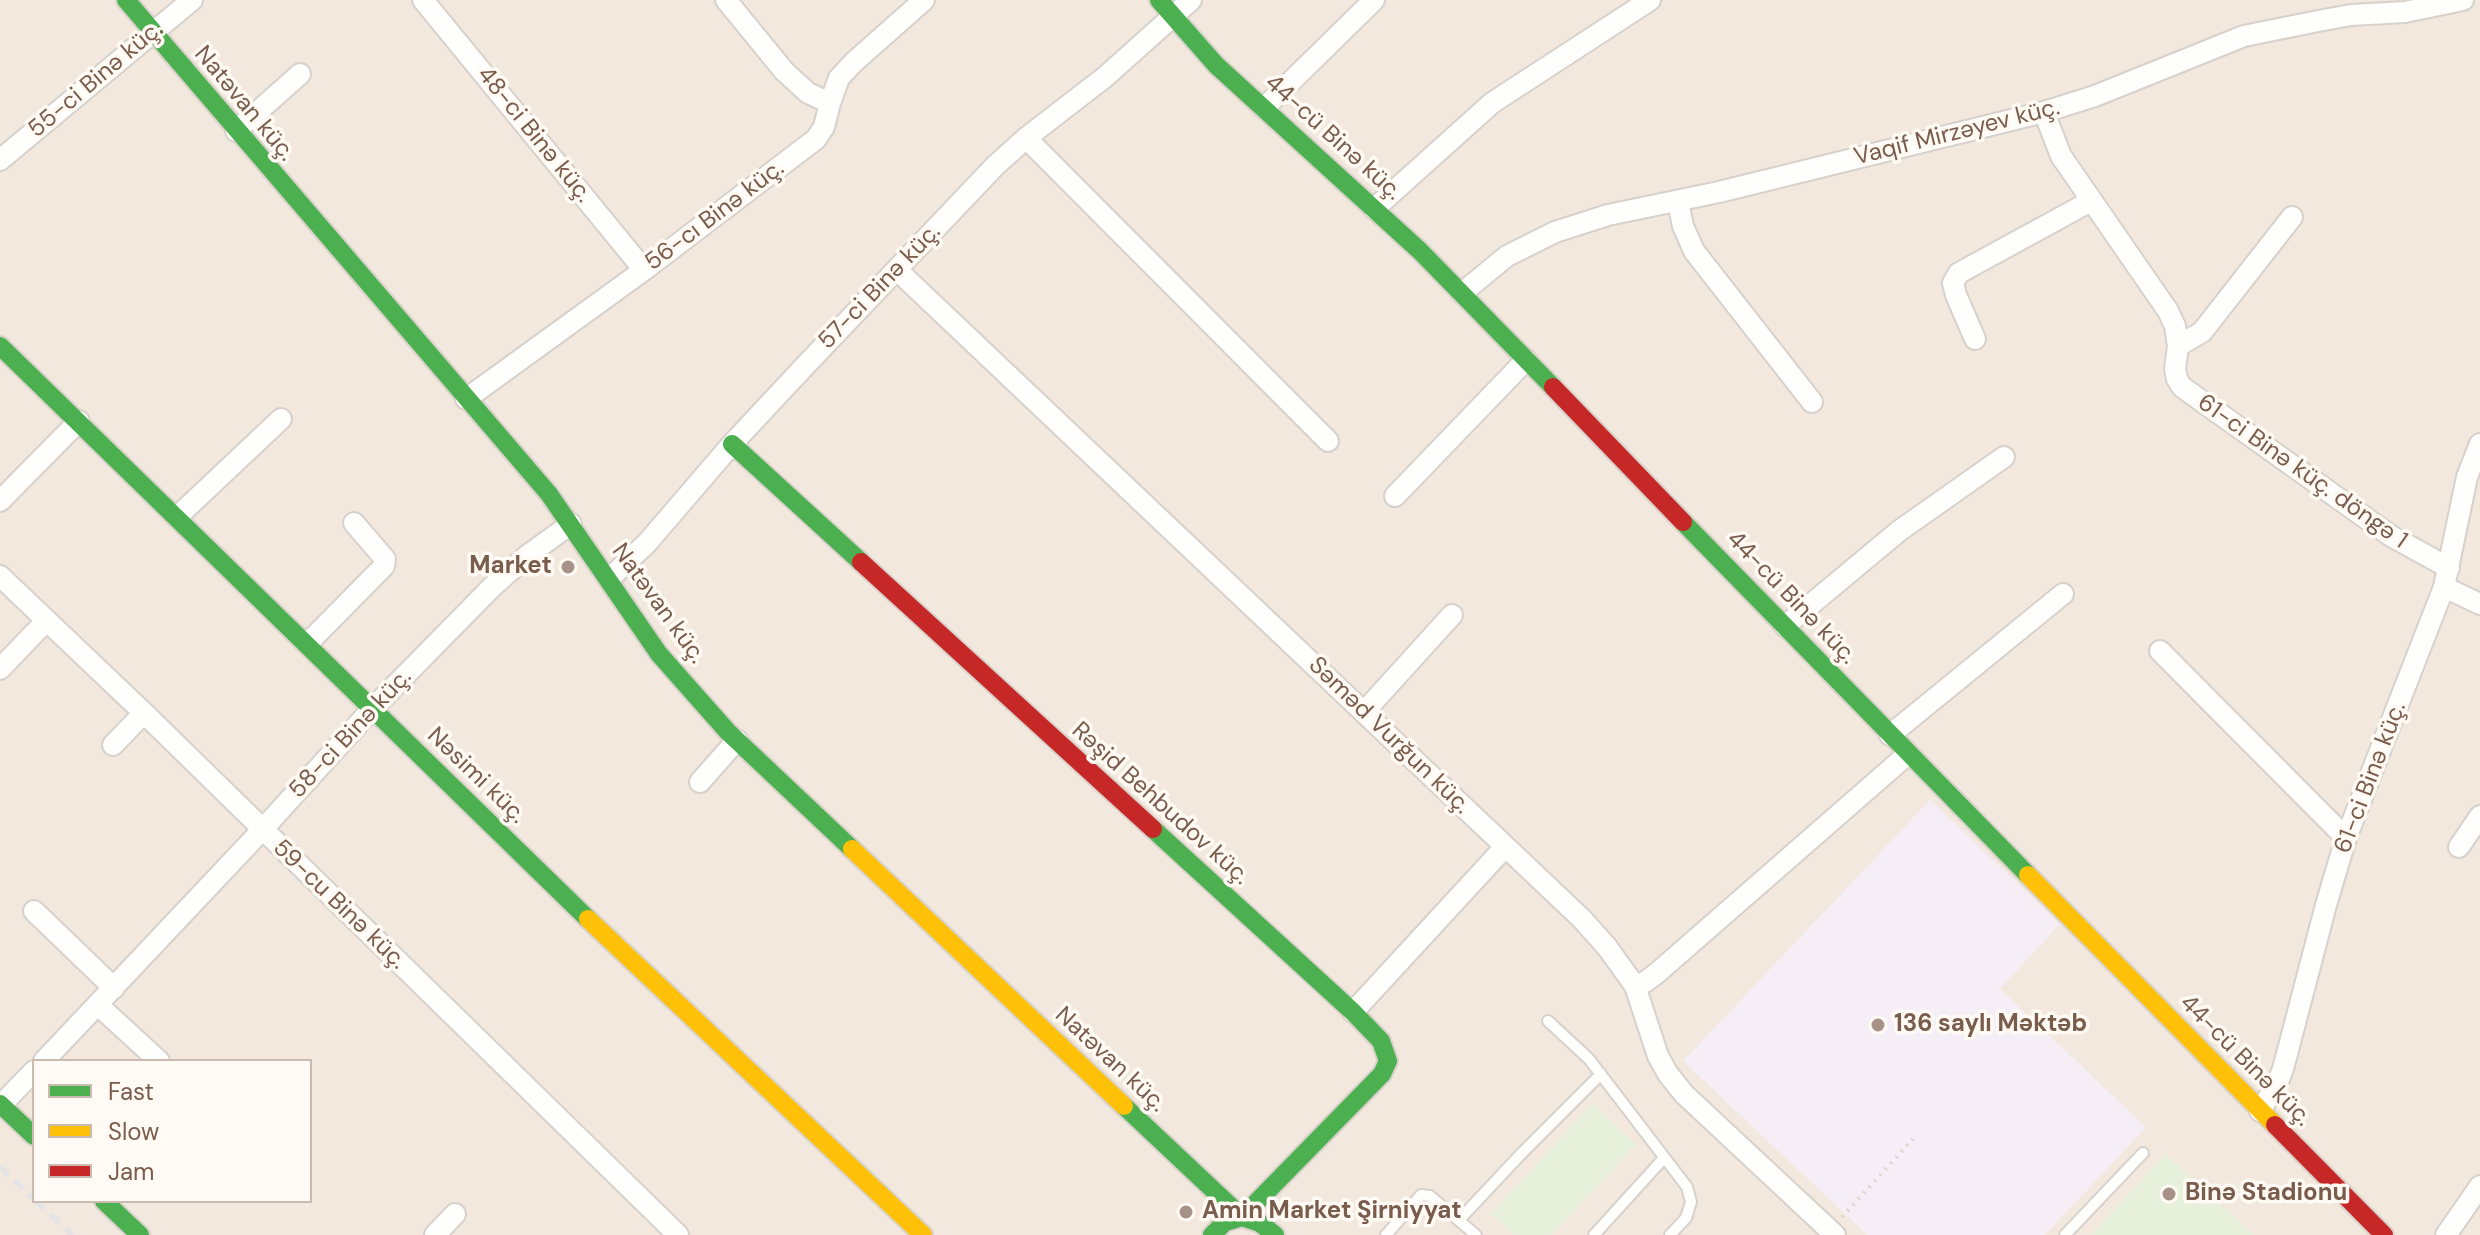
<!DOCTYPE html>
<html>
<head>
<meta charset="utf-8">
<style>
  body { margin:0 }
  #map { position:relative; width:2480px; height:1235px; overflow:hidden; background:#f9f5f0; font-family:"DM Sans",sans-serif }
  canvas { display:block }
  .legend { position:absolute; left:32px; top:1059px; width:280px; height:144px; box-sizing:border-box; background:#fffaf3; border:2px solid #cabbb1; margin:0; padding:10px 14px; list-style:none; font-size:24px; color:#7a5c4d }
  .legend li { display:flex; align-items:center; gap:16px; height:40px }
  .legend b { width:40px; border:2px solid #cabbb1 }
</style>
</head>
<body>
<div id="map">
<canvas width="2480" height="1235"></canvas>
<ul class="legend">
<li><b style="height:10px;background:#4caf50"></b>Fast</li>
<li><b style="height:10px;background:#ffc107"></b>Slow</li>
<li><b style="height:10px;background:#c62828"></b>Jam</li>
</ul>
</div>
<script>
const g = document.querySelector('canvas').getContext('2d');
g.lineJoin = 'round';
function paint(path, color) { g.fillStyle = color; g.fill(path, 'evenodd'); }
const toPath = rows => new Path2D(rows.map(r => 'M' + r).join(''));
function stroke(path, color, width, dash) { g.strokeStyle = color; g.lineWidth = width; g.lineCap = dash ? 'butt' : 'round'; g.setLineDash(dash || []); g.stroke(path); }
function write(font, color, halo, rows, align = 'center') {
  g.font = font + ' "DM Sans",sans-serif'; g.lineWidth = 7; g.setLineDash([]); g.textBaseline = 'middle'; g.strokeStyle = halo; g.fillStyle = color; for (const [text, x, y, turn = 0] of rows) {
    g.save(); g.translate(x, y); g.rotate((+turn || 0) * Math.PI / 180); g.textAlign = isNaN(turn) ? turn : align; if (halo) g.strokeText(text, 0, 0); g.fillText(text, 0, 0); g.restore();
  }
}
const residential = toPath([
  [0,0,2480,0,2480,1235,0,1235],
  [34,1061,310,1061,310,1201,34,1201]
]);
const education = toPath([
  [1930,800,2060,924,2000,989,2146,1127,2045,1235,1867,1235,1683,1061]
]);
const green = toPath([
  [1592,1104,1636,1144,1552,1235,1513,1235,1491,1214],
  [2165,1154,2254,1235,2091,1235]
]);
const path = toPath([
  [1842,1217,1913,1139]
]);
const lane = toPath([
  [1548,1021,1589,1059,1687,1187,1691,1202,1686,1218,1670,1235],
  [1459,1220,1521,1154,1601,1074],
  [1386,1235,1421,1195,1430,1196,1476,1235],
  [1594,1235,1664,1158],
  [2065,1235,2143,1153]
]);
const street = toPath([
  [423,0,644,270],
  [726,0,784,71,808,93,830,103],
  [1264,108,1374,0],
  [2044,112,2061,156,2168,311,2175,326,2178,346,2175,369,2177,379,2182,387,2391,536,2449,568],
  [236,131,300,74],
  [1026,138,1328,441],
  [0,160,192,0],
  [1678,202,1683,226,1694,251,1812,402],
  [1374,209,1492,103,1650,0],
  [897,270,1582,919,1607,947,1635,986,1658,1056,1668,1074,1684,1094,1835,1235],
  [1462,293,1507,256,1555,232,1608,215,1719,192,2044,112,2095,96,2244,36,2318,21,2351,15,2405,12,2463,0],
  [1975,339,1956,295,1953,283,1959,273,2091,201],
  [2178,346,2202,332,2292,217],
  [466,399,644,270,816,139,824,127,830,103,839,78,854,62,924,0],
  [1395,496,1526,360],
  [0,501,79,421],
  [177,517,281,419],
  [0,576,144,713,678,1235],
  [609,579,647,543,732,444,803,368,995,166,1026,138,1105,77,1191,0],
  [2444,587,2480,604],
  [1785,626,1899,531,2004,457],
  [308,643,384,566,385,559,354,523],
  [2160,651,2346,838],
  [0,669,46,621],
  [1364,712,1452,615],
  [1890,735,2063,594],
  [113,745,144,713],
  [700,782,737,740],
  [2459,847,2480,816],
  [34,911,114,988],
  [1635,986,1645,982,1657,973,1908,754],
  [98,1005,159,1061],
  [1353,1012,1505,847],
  [44,1061,262,830,373,708,492,587,528,555,571,524],
  [1,1105,34,1071],
  [2260,1111,2277,1084,2283,1069,2326,905,2346,838,2444,587,2467,477,2480,444],
  [435,1235,455,1214],
  [2446,1235,2480,1186]
]);
const fast = toPath([
  [126,0,549,494,659,654,728,732,852,849],
  [1159,0,1216,65,1420,251,1553,387],
  [0,346,588,919],
  [732,444,861,562],
  [1683,522,2028,875],
  [0,1104,34,1136],
  [1124,1106,1242,1217,1382,1074,1388,1061,1381,1041,1353,1012,1153,829],
  [104,1201,140,1235],
  [1212,1235,1225,1222,1242,1217,1260,1223,1275,1235]
]);
const slow = toPath([
  [852,849,1124,1106],
  [2028,875,2275,1125],
  [588,919,923,1235]
]);
const jam = toPath([
  [1553,387,1683,522],
  [861,562,1153,829],
  [2275,1125,2384,1235]
]);
const rail = toPath([
  [0,1167,34,1199],
  [36,1201,72,1235]
]);
const markers = [
  [568,567,8,"#a69286"],
  [1878,1025,8,"#a69286"],
  [2169,1194,8,"#a69286"],
  [1186,1212,8,"#a69286"]
];
const streetNames = [
  ["55-ci Binə küç.",96,80,-40],
  ["Natəvan küç.",244,104,50],
  ["Vaqif Mirzəyev küç.",1957,133,-14],
  ["48-ci Binə küç.",534,135,51],
  ["44-cü Binə küç.",1333,138,42],
  ["56-cı Binə küç.",715,216,-37],
  ["57-ci Binə küç.",880,287,-46],
  ["61-ci Binə küç. döngə 1",2302,472,35],
  ["44-cü Binə küç.",1791,598,46],
  ["Natəvan küç.",658,604,54],
  ["58-ci Binə küç.",351,734,-47],
  ["Səməd Vurğun küç.",1389,736,44],
  ["Nəsimi küç.",476,776,44],
  ["61-ci Binə küç.",2371,778,-69],
  ["Rəşid Behbudov küç.",1160,804,42],
  ["59-cu Binə küç.",339,905,44],
  ["Natəvan küç.",1110,1060,43],
  ["44-cü Binə küç.",2245,1061,45]
];
const poiNames = [
  ["Market",552,567,"right"],
  ["136 saylı Məktəb",1894,1025],
  ["Binə Stadionu",2185,1194],
  ["Amin Market Şirniyyat",1202,1212]
];
paint(residential, '#f2e8de');
paint(education, '#f6eef6');
paint(green, '#e7f0db');
stroke(lane, '#d7d1cb', 14);
stroke(street, '#d7d1cb', 24);
stroke(fast, '#d9d2cb', 22);
stroke(slow, '#d9d2cb', 22);
stroke(jam, '#d9d2cb', 22);
stroke(path, '#dcd5d0', 4, [2, 6]);
stroke(lane, '#fefefd', 10);
stroke(street, '#fefefd', 20);
stroke(fast, '#4caf50', 18);
stroke(slow, '#ffc107', 18);
stroke(jam, '#c62828', 18);
stroke(rail, '#e6e3e7', 6, [12, 8]);
for (const [x, y, r, color] of markers) { const dot = new Path2D(); dot.arc(x, y, r, 0, 2 * Math.PI); g.fillStyle = color; g.fill(dot); stroke(dot, '#fffaf3', 3); }
write('24px', '#7a5c4d', '#fffaf3', streetNames);
write('bold 24px', '#7a5c4d', '#fffaf3', poiNames, 'left');
</script>
</body>
</html>
